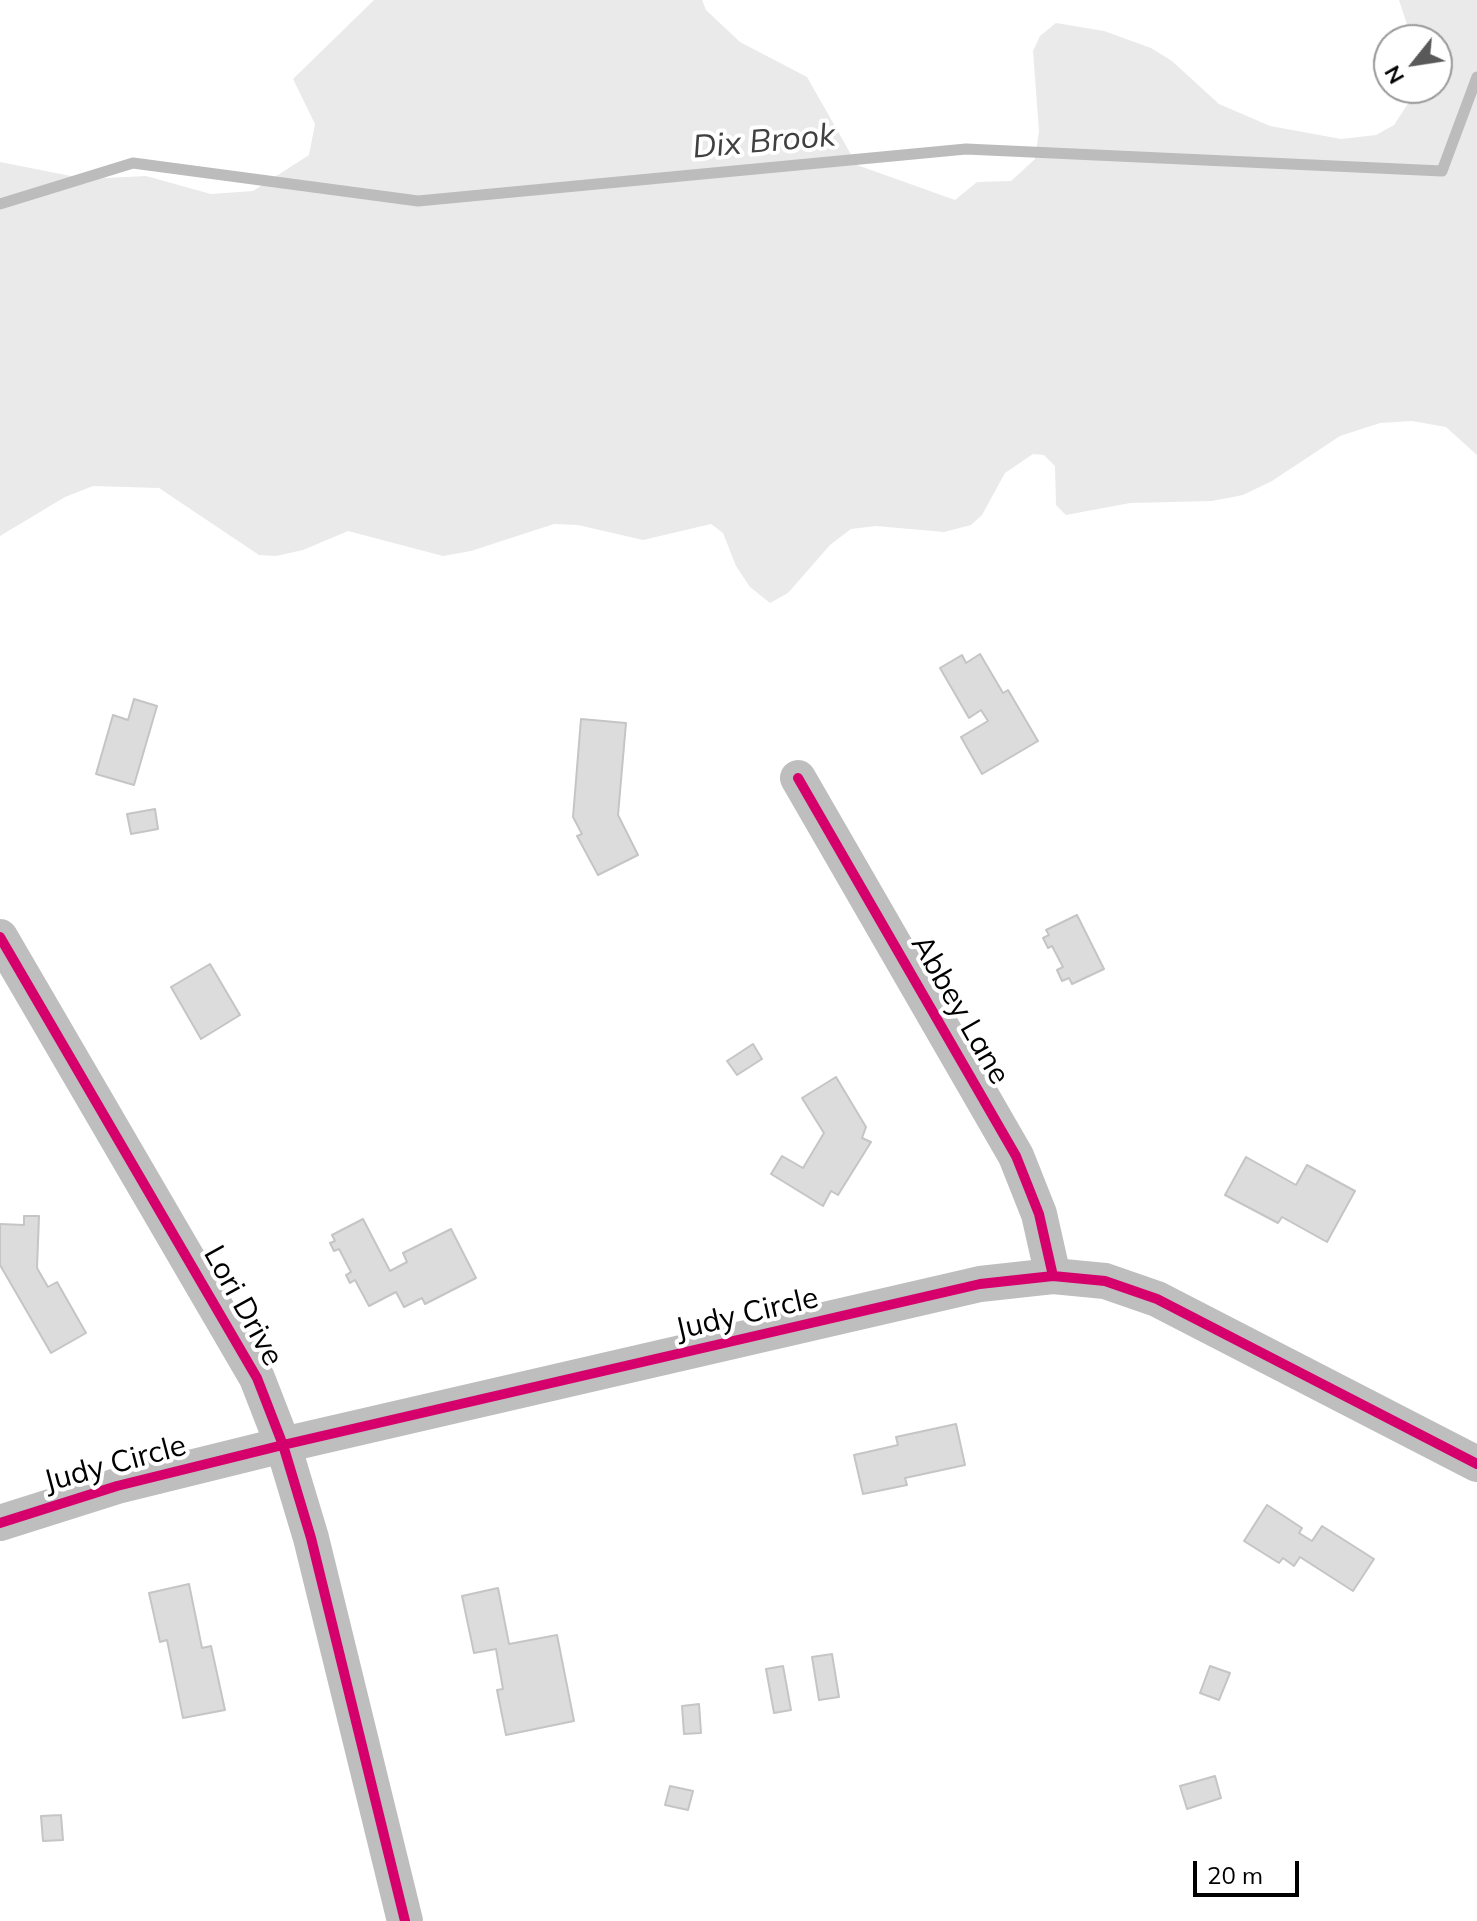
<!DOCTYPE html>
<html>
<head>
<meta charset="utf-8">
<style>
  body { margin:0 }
  #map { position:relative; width:1477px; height:1921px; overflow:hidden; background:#fff; font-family:Mulish,sans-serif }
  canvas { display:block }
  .north { position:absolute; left:1373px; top:24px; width:80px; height:80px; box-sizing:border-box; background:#fff; border:2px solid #999; border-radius:50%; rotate:240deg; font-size:22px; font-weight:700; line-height:32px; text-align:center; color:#000 }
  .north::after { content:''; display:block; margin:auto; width:28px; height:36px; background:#595959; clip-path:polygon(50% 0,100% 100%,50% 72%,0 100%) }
  .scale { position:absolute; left:1193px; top:1861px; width:106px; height:36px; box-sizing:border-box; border:4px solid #000; border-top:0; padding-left:10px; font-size:24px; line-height:28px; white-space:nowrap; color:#000; -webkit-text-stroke:6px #fff; paint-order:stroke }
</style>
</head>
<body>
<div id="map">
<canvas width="1477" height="1921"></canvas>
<div class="north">N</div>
<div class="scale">20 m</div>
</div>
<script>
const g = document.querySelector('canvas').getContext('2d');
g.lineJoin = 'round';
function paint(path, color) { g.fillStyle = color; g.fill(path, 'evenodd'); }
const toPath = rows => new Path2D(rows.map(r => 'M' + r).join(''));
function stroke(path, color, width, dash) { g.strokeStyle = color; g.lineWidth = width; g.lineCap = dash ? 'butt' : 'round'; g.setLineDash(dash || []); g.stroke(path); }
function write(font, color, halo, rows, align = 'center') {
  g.font = font + ' Mulish,sans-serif'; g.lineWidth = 8; g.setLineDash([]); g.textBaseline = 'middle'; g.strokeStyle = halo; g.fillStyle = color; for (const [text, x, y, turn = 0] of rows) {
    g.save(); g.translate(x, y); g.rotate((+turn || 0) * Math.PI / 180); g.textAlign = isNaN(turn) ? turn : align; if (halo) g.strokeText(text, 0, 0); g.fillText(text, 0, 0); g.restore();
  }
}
const green = toPath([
  [374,0,702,0,706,10,740,42,807,77,857,165,955,200,977,182,1011,181,1035,159,1039,131,1033,51,1040,36,1056,23,1104,31,1151,48,1172,61,1219,104,1270,126,1341,139,1376,135,1394,125,1411,99,1414,88,1437,88,1437,40,1412,40,1399,0,1477,0,1477,455,1446,427,1412,421,1380,423,1340,436,1272,481,1243,495,1212,501,1130,503,1066,515,1056,505,1055,466,1044,455,1033,454,1005,473,982,515,971,525,944,532,876,526,851,529,830,545,788,593,770,603,750,587,736,566,723,533,711,524,643,540,578,525,554,524,471,551,443,556,348,531,303,550,276,556,259,555,159,488,93,486,65,497,0,536,0,162,86,179,146,176,211,194,253,191,309,155,315,124,293,79]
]);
const stream = toPath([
  [0,204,133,163,418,201,966,149,1442,171,1477,77]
]);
const building = toPath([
  [980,654,1003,693,1008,690,1038,741,982,774,961,737,988,721,981,710,969,718,940,668,962,655,966,663,980,654],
  [134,699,157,706,134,785,96,774,113,715,128,720,134,699],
  [581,719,626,723,618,815,638,855,598,875,577,836,582,834,573,817,581,719],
  [155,809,158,829,131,834,127,814,155,809],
  [1077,915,1104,969,1072,984,1069,978,1062,981,1057,970,1063,967,1052,946,1048,948,1043,938,1049,935,1046,930,1077,915],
  [210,964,240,1015,201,1039,171,987,210,964],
  [753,1044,762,1059,737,1075,727,1061,753,1044],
  [836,1077,866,1127,862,1138,871,1142,838,1195,831,1191,823,1206,771,1174,782,1156,803,1168,824,1133,802,1098,836,1077],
  [1246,1157,1296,1185,1307,1165,1355,1191,1327,1242,1282,1217,1278,1223,1225,1195,1246,1157],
  [24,1216,39,1216,37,1268,48,1287,57,1282,86,1333,51,1353,0,1265,0,1224,24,1225,24,1216],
  [363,1219,390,1271,407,1262,403,1253,451,1229,476,1278,425,1304,422,1298,404,1307,396,1292,369,1306,355,1280,350,1283,346,1275,351,1272,339,1249,334,1251,330,1243,335,1241,332,1235,363,1219],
  [956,1424,965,1465,905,1478,907,1485,863,1494,854,1455,898,1445,896,1437,956,1424],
  [1267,1505,1302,1528,1299,1533,1312,1541,1322,1526,1374,1559,1353,1591,1300,1557,1294,1566,1283,1558,1279,1563,1244,1541,1267,1505],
  [189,1584,202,1648,211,1646,225,1710,183,1718,167,1640,160,1642,149,1593,189,1584],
  [498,1588,509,1644,557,1635,574,1721,506,1735,497,1690,503,1689,496,1649,474,1653,462,1596,498,1588],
  [832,1654,839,1697,819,1700,812,1657,832,1654],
  [783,1666,791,1710,774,1713,766,1669,783,1666],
  [1210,1666,1230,1673,1219,1700,1200,1693,1210,1666],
  [699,1704,701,1733,684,1734,682,1706,699,1704],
  [1215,1776,1221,1798,1187,1809,1180,1786,1215,1776],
  [670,1786,693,1791,688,1810,665,1805,670,1786],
  [61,1815,63,1840,43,1841,41,1816,61,1815]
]);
const minor = toPath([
  [798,778,1016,1156,1039,1214,1053,1276],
  [0,937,257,1378,283,1445,311,1538,405,1921],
  [0,1523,117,1486,283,1445,980,1284,1053,1276,1105,1281,1157,1299,1477,1464]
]);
const cycleway = toPath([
  [798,778,1016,1156,1039,1214,1053,1276],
  [0,937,257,1378,283,1445,311,1538,405,1921],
  [0,1523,117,1486,283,1445,980,1284,1053,1276,1105,1281,1157,1299,1477,1464]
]);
const streetNames = [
  ["Abbey Lane",960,1010,60],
  ["Lori Drive",243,1306,61],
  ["Judy Circle",747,1314,-13],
  ["Judy Circle",115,1464,-15]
];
const waterNames = [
  ["Dix Brook",764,142,-5]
];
paint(green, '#eaeaea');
stroke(stream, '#bcbcbc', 11);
paint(building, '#dcdcdc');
stroke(building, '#c5c5c5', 2);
stroke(minor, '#bebebe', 36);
stroke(cycleway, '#d6006c', 10);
write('30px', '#000', '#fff', streetNames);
write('italic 32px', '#404040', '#fff', waterNames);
</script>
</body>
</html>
